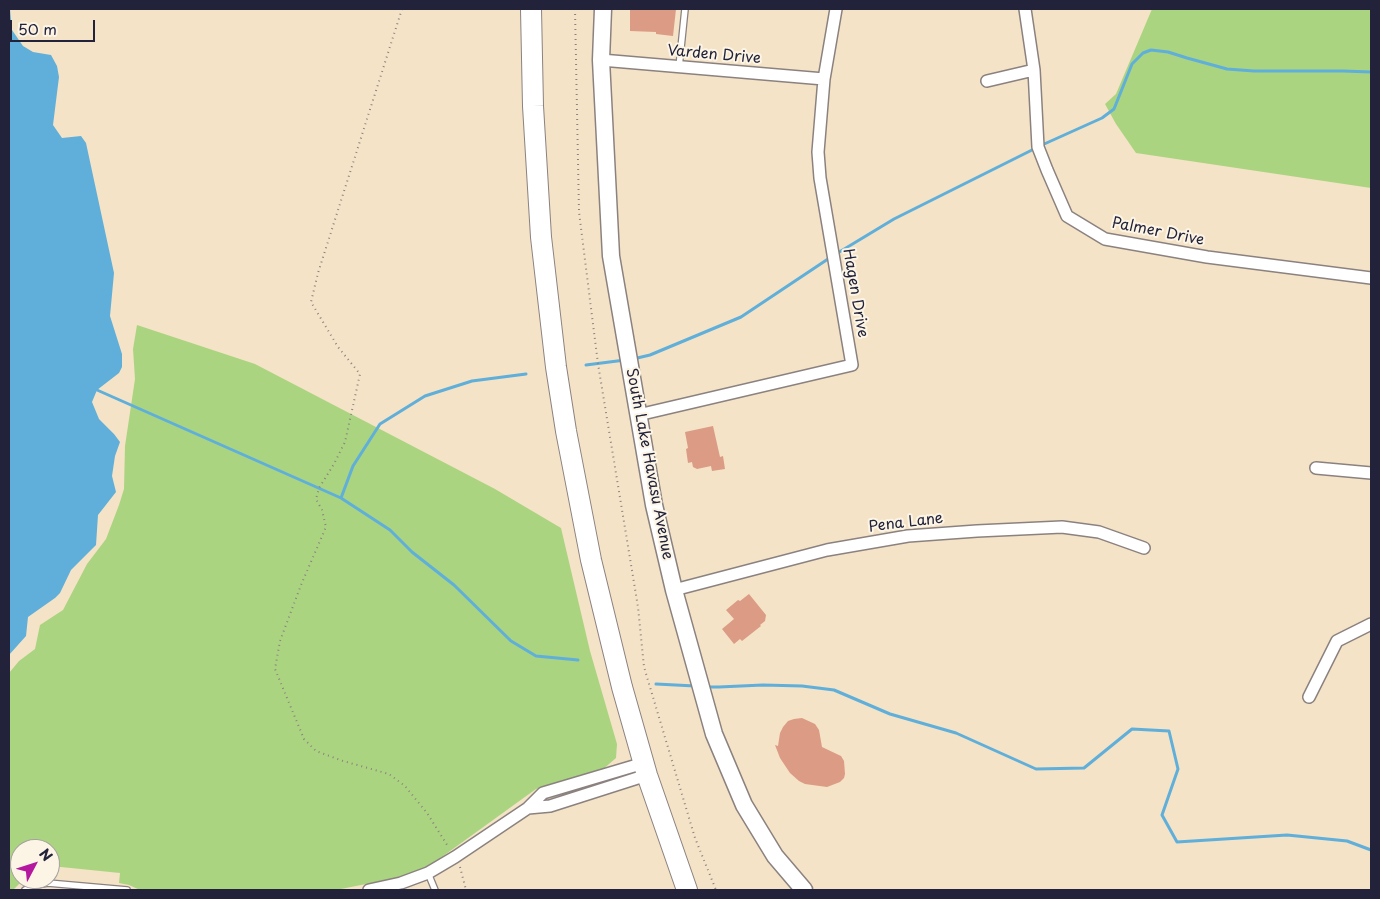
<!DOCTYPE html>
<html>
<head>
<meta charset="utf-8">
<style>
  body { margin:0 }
  #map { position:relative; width:1380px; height:899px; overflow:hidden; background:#f4e3c6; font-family:"Playpen Sans",sans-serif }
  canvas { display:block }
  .frame { position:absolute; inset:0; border:10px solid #22223b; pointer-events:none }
  .north { position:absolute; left:10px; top:839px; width:50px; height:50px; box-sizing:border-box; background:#fcf5e5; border:1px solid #a5a1a1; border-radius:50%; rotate:50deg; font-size:14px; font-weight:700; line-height:20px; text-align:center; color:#22223b }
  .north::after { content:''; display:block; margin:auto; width:18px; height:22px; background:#b5179e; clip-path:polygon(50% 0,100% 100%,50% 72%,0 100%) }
  .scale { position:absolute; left:10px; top:20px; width:85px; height:22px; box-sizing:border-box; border:2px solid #22223b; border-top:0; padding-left:6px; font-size:15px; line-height:18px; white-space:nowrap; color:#22223b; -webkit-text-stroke:4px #fcf5e5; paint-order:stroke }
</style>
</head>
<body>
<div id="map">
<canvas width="1380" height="899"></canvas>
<div class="frame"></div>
<div class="north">N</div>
<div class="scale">50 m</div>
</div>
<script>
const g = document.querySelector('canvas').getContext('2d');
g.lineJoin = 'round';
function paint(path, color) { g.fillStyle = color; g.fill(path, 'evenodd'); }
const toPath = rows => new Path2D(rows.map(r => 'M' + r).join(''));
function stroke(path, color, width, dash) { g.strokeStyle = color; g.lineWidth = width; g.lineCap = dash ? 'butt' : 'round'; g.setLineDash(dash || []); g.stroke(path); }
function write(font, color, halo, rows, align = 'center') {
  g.font = font + ' "Playpen Sans",sans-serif'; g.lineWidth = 4; g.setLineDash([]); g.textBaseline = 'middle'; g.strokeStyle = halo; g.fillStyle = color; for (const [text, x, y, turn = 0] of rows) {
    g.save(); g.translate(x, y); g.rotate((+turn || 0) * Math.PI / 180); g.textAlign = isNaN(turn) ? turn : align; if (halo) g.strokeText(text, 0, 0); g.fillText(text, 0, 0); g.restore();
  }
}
const green = toPath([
  [1152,9,1371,9,1371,188,1136,153,1116,124,1105,104,1116,94],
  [137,325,255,364,495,489,561,528,590,651,617,744,616,758,602,770,536,789,439,859,422,869,396,878,336,890,140,890,129,885,119,883,120,873,51,866,50,869,50,849,20,849,20,879,27,879,19,884,13,890,9,890,9,673,19,661,35,649,40,625,63,610,87,564,106,539,119,505,124,489,125,446,135,379,133,349]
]);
const water = toPath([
  [9,9,10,9,12,30,23,46,33,52,51,55,57,66,59,77,53,125,62,138,81,136,86,143,114,273,110,316,122,354,122,367,119,373,97,390,92,402,99,419,114,434,120,442,115,456,112,476,116,492,98,515,96,545,71,570,60,593,55,598,28,617,26,636,9,655]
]);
const stream = toPath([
  [1042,145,1102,118,1114,109,1132,64,1143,53,1151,50,1168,52,1187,58,1227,69,1254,71,1343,71,1371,72],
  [836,254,894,219,1036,148],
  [633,359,650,355,741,317,831,257],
  [586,365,625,360],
  [97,390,341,498,390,530,412,552,454,585,511,641,536,656,578,660],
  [341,498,353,466,380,424,425,396,472,381,526,374],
  [656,684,695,686],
  [706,687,719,687,763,685,802,686,834,690,890,714,956,733,1036,769,1084,768,1132,729,1169,731,1178,769,1162,815,1177,842,1287,835,1347,841,1371,850]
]);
const building = toPath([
  [630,9,676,9,673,36,656,34,656,32,630,31],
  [713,426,720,457,723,456,725,469,712,471,711,466,697,469,693,467,692,462,688,463,686,449,688,448,685,432],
  [749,594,766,615,765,621,760,625,761,626,742,641,740,639,734,644,722,629,734,619,726,610,738,600,740,601],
  [802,718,815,724,819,730,822,747,841,756,844,761,845,774,844,778,840,782,827,787,805,784,799,781,790,773,780,758,775,745,778,746,780,733,783,727,788,721,794,719]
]);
const path = toPath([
  [402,9,318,273,311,302,338,347,360,374,345,442,334,464,319,488,316,499,322,510,326,527,301,585,280,641,275,669,304,739,316,751,343,761,389,774,405,786,427,813,449,848],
  [575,9,579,212,598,364,638,607,644,667,695,838,716,890],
  [460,867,466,890]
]);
const lane = toPath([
  [679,67,685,9],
  [428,873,435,890],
  [25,890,36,885,48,883,127,890]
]);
const street = toPath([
  [1025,9,1034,70,1038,147,1047,170,1067,216,1105,239,1207,257,1371,278],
  [601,60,824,79],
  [987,81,1034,70],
  [638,415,852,365,820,178,818,152,824,79,836,9],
  [1316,468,1371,473],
  [674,590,827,550,908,536,977,531,1062,527,1099,532,1144,548],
  [1309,697,1337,641,1371,624],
  [528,808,550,806,647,775],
  [369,890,401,883,428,873,455,857,528,808,543,793,644,763]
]);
const secondary = toPath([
  [603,9,601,60,611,256,654,505,674,590,714,734,744,805,775,856,804,890]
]);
const highway = toPath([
  [531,9,533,106,541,237,556,367,566,431,591,560,622,687,647,775,687,890]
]);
const streetNames = [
  ["Varden Drive",714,55,5],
  ["Palmer Drive",1158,232,11],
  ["Hagen Drive",855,293,80],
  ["South Lake Havasu Avenue",649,464,79],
  ["Pena Lane",906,523,-7]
];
paint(green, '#abd480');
paint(water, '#5fafda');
stroke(stream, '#5fafda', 3);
paint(building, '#dc9b84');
stroke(lane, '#8b8280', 8);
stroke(street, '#8b8280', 14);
stroke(secondary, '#8b8280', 19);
stroke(highway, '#8b8280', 22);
stroke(path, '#8b8280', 2, [1, 4]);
stroke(lane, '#fff', 5.5);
stroke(street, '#fff', 11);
stroke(secondary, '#fff', 16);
stroke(highway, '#fff', 20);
write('15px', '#22223b', '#fcf5e5', streetNames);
</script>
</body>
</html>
